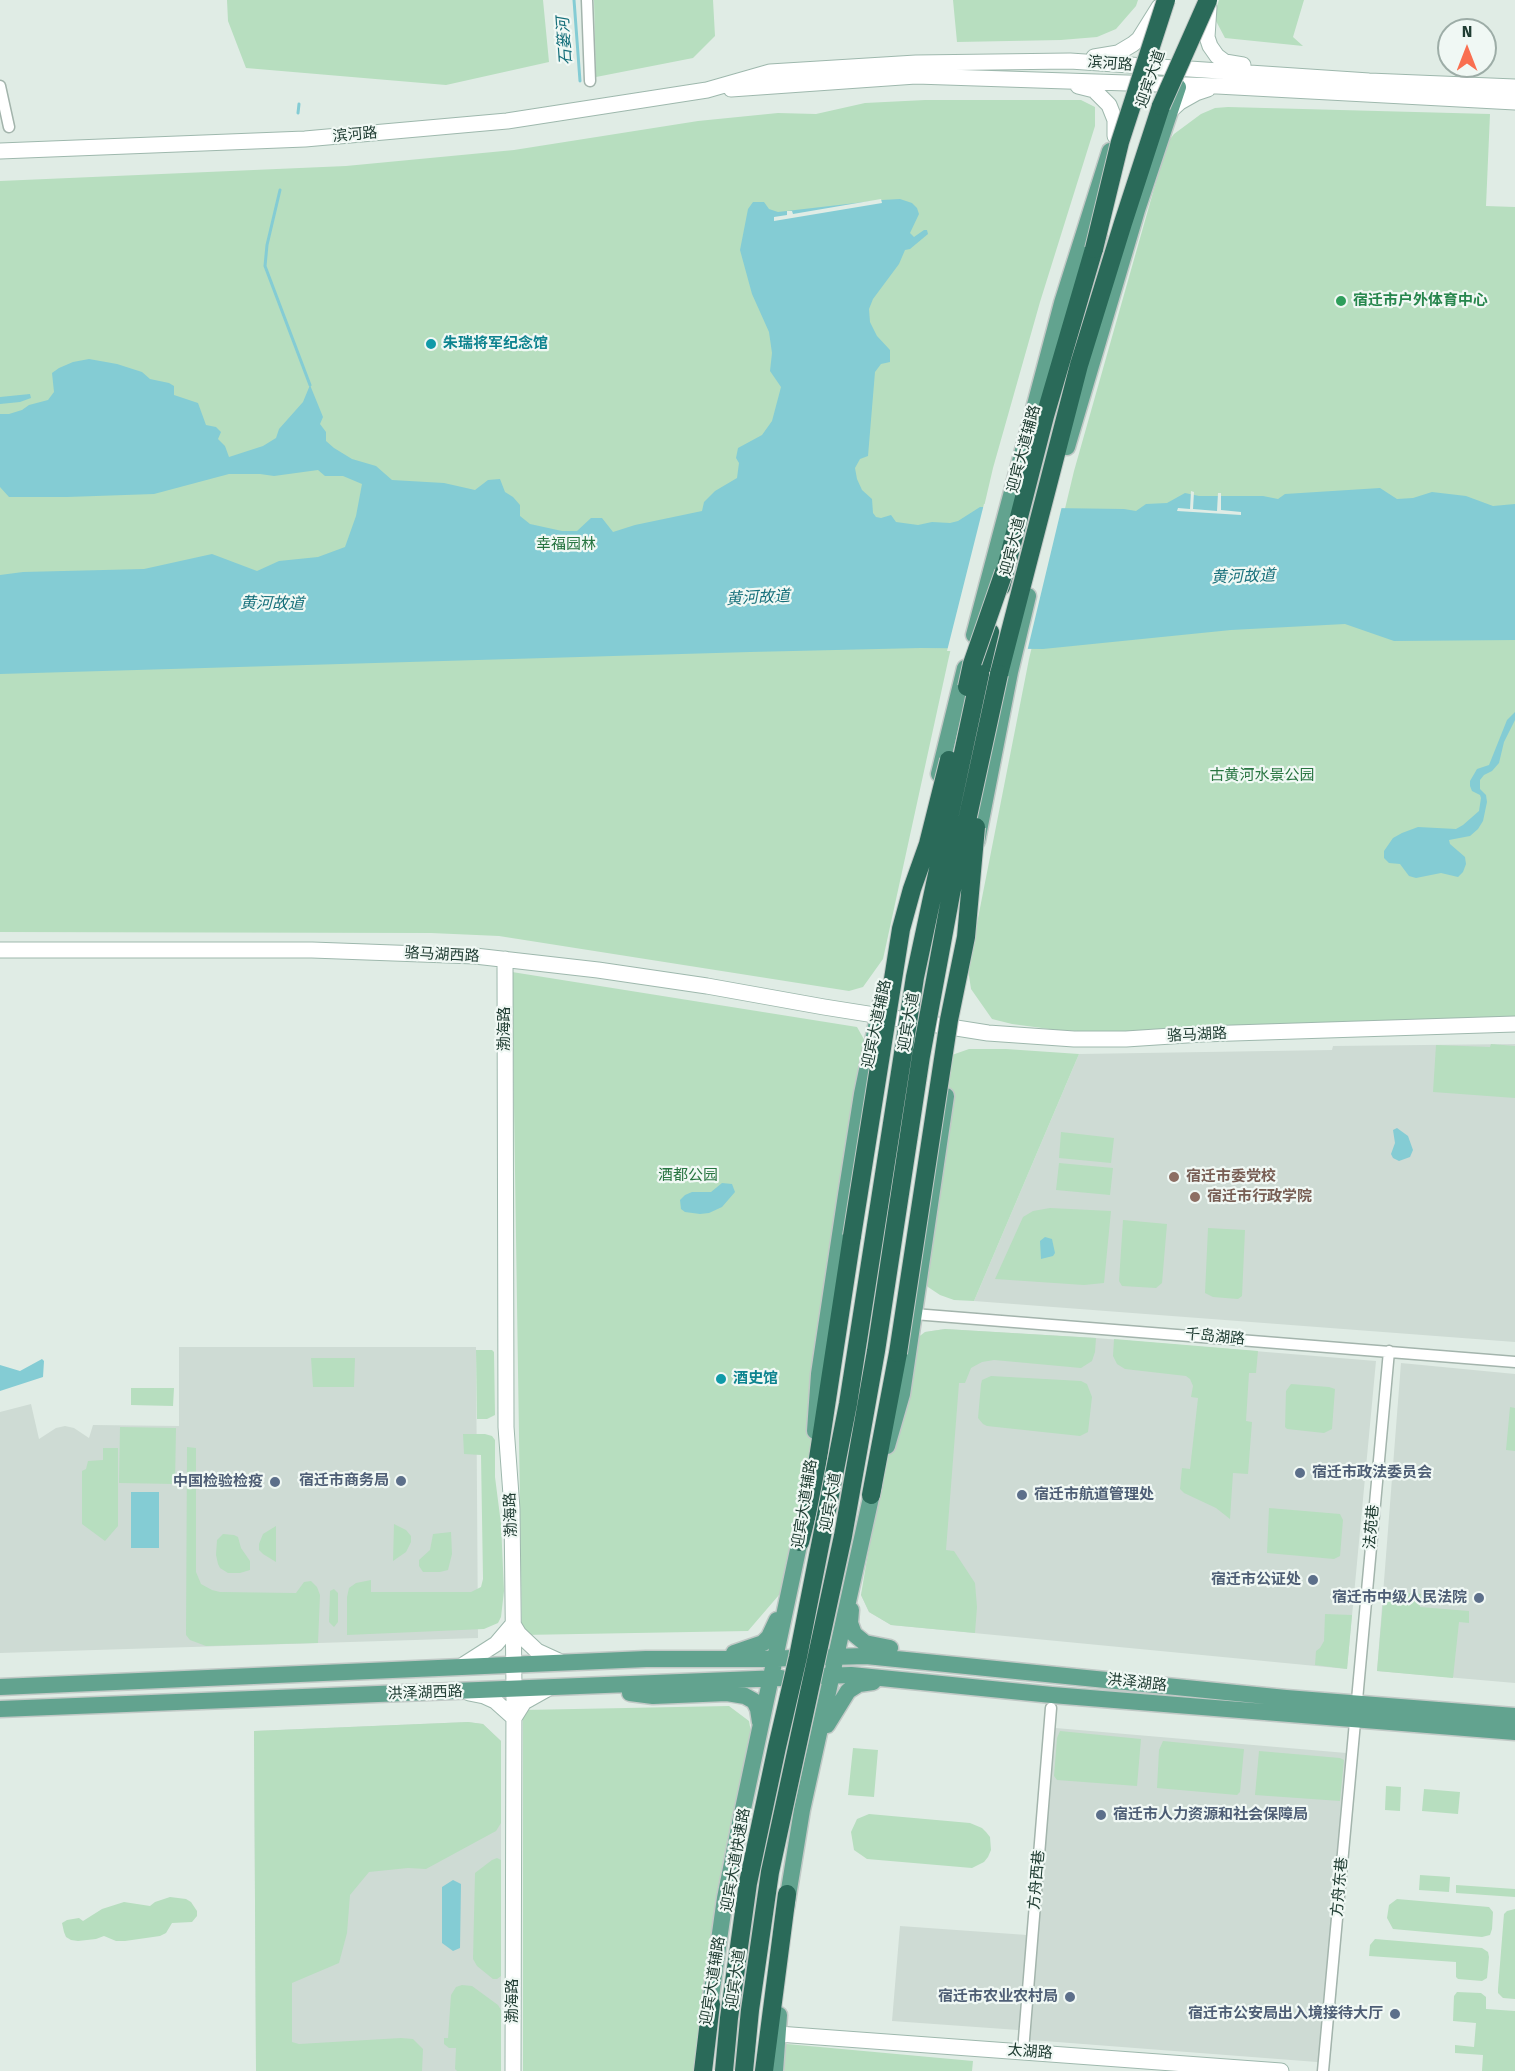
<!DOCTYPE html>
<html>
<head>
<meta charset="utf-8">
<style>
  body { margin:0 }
  #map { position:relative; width:1515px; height:2071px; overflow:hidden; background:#e0ece5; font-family:"Fira Sans",sans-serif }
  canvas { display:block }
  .north { position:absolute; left:1437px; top:18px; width:60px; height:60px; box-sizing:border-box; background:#f0f8f4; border:2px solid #9dada7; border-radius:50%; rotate:0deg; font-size:16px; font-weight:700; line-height:24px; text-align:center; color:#203d33 }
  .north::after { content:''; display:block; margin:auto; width:21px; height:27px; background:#f96f50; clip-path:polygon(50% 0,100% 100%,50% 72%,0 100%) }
</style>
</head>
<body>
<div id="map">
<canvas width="1515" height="2071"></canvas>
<div class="north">N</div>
</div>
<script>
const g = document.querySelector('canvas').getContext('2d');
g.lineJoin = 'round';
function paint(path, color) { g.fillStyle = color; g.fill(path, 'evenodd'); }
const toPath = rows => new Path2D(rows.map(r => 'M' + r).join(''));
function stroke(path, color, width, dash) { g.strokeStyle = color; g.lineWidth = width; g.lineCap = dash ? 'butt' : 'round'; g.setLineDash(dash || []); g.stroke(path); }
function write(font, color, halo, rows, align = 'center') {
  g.font = font + ' "Fira Sans","Noto Sans SC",sans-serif'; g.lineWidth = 4.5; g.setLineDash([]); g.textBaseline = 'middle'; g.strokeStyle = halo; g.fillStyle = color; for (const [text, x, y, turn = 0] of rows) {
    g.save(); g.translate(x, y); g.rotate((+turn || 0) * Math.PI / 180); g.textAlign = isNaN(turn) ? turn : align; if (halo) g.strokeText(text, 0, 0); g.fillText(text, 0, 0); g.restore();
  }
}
const built = toPath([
  [1515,1044,1515,1342,974,1301,1079,1054,1332,1050,1333,1046],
  [945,1329,1096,1338,1376,1361,1347,1669,891,1625,869,1612,861,1595,925,1332],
  [179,1347,476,1347,478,1638,0,1653,0,1412,31,1404,39,1439,56,1428,65,1426,74,1428,89,1438,93,1425,179,1426],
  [1401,1363,1515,1374,1515,1683,1377,1671],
  [468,1722,483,1724,501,1741,501,2071,256,2071,254,1731],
  [1044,1727,1358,1754,1330,2063,1018,2039,1018,2030,892,2021,900,1926,1027,1935]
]);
const green = toPath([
  [227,0,543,0,549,62,446,85,246,68,228,21],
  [594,0,713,0,715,36,693,58,596,77],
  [953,0,1138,0,1136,6,1116,29,1097,37,1061,40,957,42],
  [1219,0,1304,0,1293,37,1303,46,1225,38,1216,21,1216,9],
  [925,100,1081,100,1095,107,1095,126,1040,302,993,468,948,661,883,959,863,987,849,991,499,936,431,933,0,932,0,181,346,166,514,150,698,121,778,113,816,114,865,103],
  [1228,107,1490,114,1486,206,1515,207,1515,1023,1098,1032,1057,1030,1012,1024,992,1019,971,989,968,969,1029,659,1074,471,1167,143,1174,134,1201,114,1215,108],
  [512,972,857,1027,879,1066,829,1413,785,1588,748,1631,522,1635],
  [1491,1044,1515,1046,1515,1098,1433,1092,1436,1045,1490,1047],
  [969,1049,1006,1049,1079,1054,974,1301,954,1300,940,1295,928,1287,920,1279,952,1055],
  [1061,1132,1114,1138,1111,1163,1059,1158],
  [1059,1163,1113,1168,1110,1195,1056,1190],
  [1050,1208,1111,1211,1104,1283,1084,1285,995,1279,1023,1217,1033,1211],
  [1123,1220,1167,1224,1162,1283,1156,1288,1122,1286,1119,1281],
  [1208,1228,1245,1230,1242,1296,1238,1299,1213,1297,1205,1293],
  [945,1329,1096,1338,1095,1352,1092,1361,1081,1368,994,1360,982,1362,971,1368,965,1383,959,1383,946,1550,954,1551,975,1583,977,1607,975,1633,891,1625,869,1612,861,1595,900,1362,913,1341,925,1332],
  [1114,1339,1258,1351,1256,1373,1249,1373,1246,1421,1252,1422,1248,1474,1233,1473,1230,1519,1216,1508,1184,1493,1180,1489,1182,1468,1190,1469,1198,1398,1191,1397,1193,1386,1190,1379,1186,1376,1125,1369,1117,1364,1113,1356],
  [476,1350,492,1350,494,1352,495,1415,487,1419,477,1419],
  [311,1358,355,1358,354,1387,313,1387],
  [991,1376,1081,1381,1087,1384,1092,1397,1088,1432,1080,1436,987,1426,983,1424,978,1418,981,1384,982,1380],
  [1291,1384,1329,1387,1335,1389,1332,1429,1324,1433,1287,1429,1285,1427,1286,1391],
  [131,1388,174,1388,173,1406,131,1405],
  [1510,1407,1515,1408,1515,1451,1506,1450],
  [120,1427,176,1428,175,1484,119,1483],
  [463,1434,485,1434,492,1436,495,1440,495,1477,501,1524,504,1591,501,1617,498,1623,484,1629,347,1635,347,1597,349,1588,356,1583,371,1580,371,1592,471,1592,481,1587,483,1579,481,1455,464,1454],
  [187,1447,196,1448,196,1572,201,1584,212,1590,220,1592,296,1593,304,1582,311,1581,317,1587,320,1595,318,1643,206,1646,190,1640,186,1635],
  [103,1448,118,1448,118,1526,105,1541,82,1524,82,1471,86,1469,88,1461,103,1460],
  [1269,1508,1340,1514,1343,1520,1340,1556,1334,1559,1267,1553],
  [394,1524,406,1530,411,1536,411,1542,406,1552,393,1561],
  [276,1526,276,1562,263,1554,259,1550,259,1544,263,1534],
  [451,1532,452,1554,448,1570,440,1572,423,1572,419,1566,419,1560,430,1550,433,1534],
  [223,1534,234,1535,238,1537,241,1548,250,1561,250,1570,240,1573,228,1573,220,1568,218,1564,216,1555,217,1540],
  [334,1589,338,1593,338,1622,334,1627,329,1622,330,1591],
  [1384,1591,1421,1594,1420,1607,1469,1611,1469,1623,1459,1622,1453,1678,1377,1671],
  [1325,1614,1352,1615,1347,1669,1315,1665,1316,1651,1320,1648,1324,1641],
  [729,1706,749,1721,753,1743,701,2071,523,2071,523,1710],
  [468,1722,483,1724,501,1741,501,1823,496,1831,426,1869,408,1868,369,1872,350,1895,347,1933,339,1963,292,1983,292,2042,299,2044,401,2038,413,2039,423,2049,422,2071,256,2071,254,1731],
  [1060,1731,1141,1739,1137,1786,1057,1780,1054,1776,1057,1738],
  [1163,1741,1244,1749,1240,1792,1237,1795,1157,1788,1159,1750],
  [853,1748,878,1750,874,1797,848,1795],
  [1259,1751,1340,1758,1344,1760,1340,1801,1255,1795],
  [1386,1786,1401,1787,1400,1811,1385,1810],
  [1424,1789,1460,1792,1458,1814,1422,1811],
  [869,1814,970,1823,982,1828,986,1832,990,1837,991,1850,988,1857,984,1862,972,1868,867,1859,854,1850,851,1832,857,1819],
  [497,1858,501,1860,501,1976,497,1979,493,1979,477,1966,473,1959,475,1873,492,1860],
  [1420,1875,1450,1877,1449,1892,1419,1890],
  [1456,1885,1515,1889,1515,1897,1456,1893],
  [170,1897,186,1899,191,1902,197,1911,197,1916,192,1922,172,1923,166,1933,160,1936,125,1941,116,1941,104,1936,96,1939,78,1941,71,1940,66,1937,64,1932,62,1923,67,1920,79,1918,83,1921,102,1909,124,1902,150,1906,155,1902],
  [1397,1899,1489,1907,1493,1912,1492,1929,1490,1935,1482,1937,1393,1929,1387,1918,1389,1905],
  [1515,1909,1515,1999,1503,1998,1498,1993,1498,1989,1504,1914,1507,1911],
  [1375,1939,1482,1948,1488,1952,1489,1957,1487,1978,1482,1981,1458,1979,1456,1977,1456,1962,1369,1956,1370,1945],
  [462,1985,472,1986,498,2005,501,2010,501,2071,457,2071,455,2069,456,2048,449,2048,444,2044,444,2038,448,2038,451,1995,456,1987],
  [1457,1992,1481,1993,1486,1997,1486,2009,1515,2011,1515,2071,1482,2071,1483,2055,1455,2053,1455,2045,1474,2047,1476,2023,1453,2021,1454,1996],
  [787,2044,973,2061,972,2071,774,2071,776,2046]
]);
const water = toPath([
  [900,199,912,203,917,208,919,214,910,233,914,237,924,230,927,230,928,234,910,249,905,250,899,264,873,299,869,309,870,322,877,336,890,350,890,362,881,364,875,372,868,456,860,459,855,468,857,479,862,490,872,499,873,513,876,517,881,518,891,515,896,522,918,525,932,522,950,523,958,521,980,507,1124,509,1136,511,1146,504,1167,503,1185,493,1199,496,1263,496,1278,499,1285,494,1380,488,1397,499,1413,498,1432,492,1466,496,1493,506,1515,504,1515,640,1394,641,1345,624,1231,630,1043,649,921,648,750,652,0,674,0,575,23,572,144,569,212,554,257,571,279,561,318,557,345,547,356,516,362,484,343,476,325,476,318,470,274,476,260,474,229,474,154,494,67,497,9,497,0,487,0,414,9,414,22,410,29,405,48,400,54,392,52,373,59,368,73,362,89,359,117,364,142,372,150,379,169,383,174,386,174,395,198,403,206,425,216,427,221,432,218,439,225,446,229,457,263,446,276,438,279,429,303,402,310,385,323,417,320,424,326,432,326,441,334,448,352,459,376,466,392,480,444,483,475,490,488,480,500,479,505,492,513,497,520,505,520,516,530,524,562,531,577,531,591,518,602,518,613,532,635,525,702,511,704,502,715,491,737,478,739,463,736,458,738,448,762,435,772,421,781,387,770,371,772,353,769,332,752,294,740,250,748,209,753,202,764,202,769,209,778,212,882,200],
  [30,394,31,398,20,402,0,404,0,397],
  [1515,712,1515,720,1504,742,1499,763,1492,771,1484,775,1480,780,1480,789,1486,795,1487,802,1483,821,1478,829,1470,836,1449,840,1450,844,1465,857,1466,864,1463,872,1458,877,1441,873,1416,878,1409,876,1400,864,1389,863,1384,858,1384,851,1393,838,1402,833,1418,827,1456,829,1463,825,1479,811,1481,798,1480,795,1472,791,1470,786,1470,781,1477,769,1489,765,1507,720],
  [1397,1128,1408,1136,1413,1150,1410,1157,1399,1161,1393,1158,1391,1154,1395,1143,1393,1130],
  [722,1183,732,1184,735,1192,722,1207,709,1213,700,1214,685,1212,681,1209,680,1200,685,1195,692,1192,711,1192],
  [1045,1237,1052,1239,1055,1253,1053,1256,1041,1259,1040,1241],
  [42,1359,44,1361,43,1377,0,1391,0,1365,20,1371],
  [131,1492,159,1492,159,1548,131,1548],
  [453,1880,461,1884,460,1948,453,1951,442,1943,442,1887]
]);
const pier = toPath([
  [881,199,882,203,774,221,774,217,787,215,787,211,792,211,793,214],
  [1191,491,1194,492,1193,509,1217,511,1218,493,1221,493,1221,510,1241,512,1241,515,1177,511,1178,508,1190,509],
  [984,504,1062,506,1027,652,947,651]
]);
const stream = toPath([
  [574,0,580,81],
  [298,113,299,104],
  [280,190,267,245,265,266,310,385]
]);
const street = toPath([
  [587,0,590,81],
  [0,86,9,127],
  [914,1314,1515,1362],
  [1023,2051,1051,1708],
  [1323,2071,1389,1351]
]);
const secondary = toPath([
  [1209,7,1207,37,1210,46,1217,56,1225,62,1243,65],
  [1094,57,1118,53,1133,44,1139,39,1159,7],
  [1078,86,1094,90,1109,105,1115,120,1115,136],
  [731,89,916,76,1217,86,1515,102],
  [1169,112,1180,102,1196,93,1208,89],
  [0,151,305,139,507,121,707,90,770,72,916,63,1070,61,1369,81,1515,87],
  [0,950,312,950,475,956,598,970,707,986,824,1007,988,1033,1074,1039,1126,1039,1202,1034,1515,1024],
  [505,959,506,1427,512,1509,514,1689,513,2071],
  [460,1667,496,1644,513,1624,519,1634,537,1651,561,1662],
  [469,1693,484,1696,495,1701,514,1718,524,1702,549,1688],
  [778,2034,1281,2071]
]);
const primary = toPath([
  [1067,447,1137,210,1178,87],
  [974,635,1062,303,1110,151],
  [939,774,965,668],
  [977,841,1010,672,1028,596],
  [815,1431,819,1374,846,1195,862,1094,881,1003],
  [887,1446,902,1394,946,1096],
  [851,1610,850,1623,854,1634,865,1643,890,1648],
  [734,1653,763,1643,769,1637,777,1620],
  [822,1676,851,1675,1052,1695,1515,1732],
  [0,1687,646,1659,759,1659,866,1656,1286,1698,1515,1716],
  [630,1693,653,1696,727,1693,745,1696,754,1701,758,1709,760,1722],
  [0,1709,781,1678],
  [827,1725,848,1691,859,1684,873,1682],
  [786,1908,802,1810,874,1484],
  [708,2018,725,1898,740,1823,802,1531],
  [775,2071,779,2015]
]);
const highway = toPath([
  [1001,587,1045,416,1098,235],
  [980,674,990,632],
  [999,674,1079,365,1123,223,1161,106],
  [871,1495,898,1353],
  [800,1542,813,1491,852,1236],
  [703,2071,711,2004],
  [764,2071,787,1894]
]);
const highwayBridge = toPath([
  [1161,106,1208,0],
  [1094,249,1120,142,1166,0],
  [967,687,972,664,1004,572],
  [852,1236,901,929,912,889,928,844,949,760],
  [898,1353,949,1020,966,937,976,827],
  [724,2071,729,2018,748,1883,777,1747,798,1657,848,1404,915,977,980,674],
  [744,2071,750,2010,770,1872,843,1536,876,1351,921,1056,951,894,999,674]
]);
const markers = [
  [1341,301,6,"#2e9e5b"],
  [431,344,6,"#0f9aa8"],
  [1174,1177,6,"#8d6e63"],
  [1195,1197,6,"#8d6e63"],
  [721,1379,6,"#0f9aa8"],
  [1300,1473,6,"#5c6f8a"],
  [401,1481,6,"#5c6f8a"],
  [275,1482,6,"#5c6f8a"],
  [1022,1495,6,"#5c6f8a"],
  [1313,1580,6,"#5c6f8a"],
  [1479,1598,6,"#5c6f8a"],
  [1101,1815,6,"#5c6f8a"],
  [1070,1997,6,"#5c6f8a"],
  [1395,2014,6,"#5c6f8a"]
];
const streetNames = [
  ["滨河路",1110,64,4],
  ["迎宾大道",1151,79,-71],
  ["滨河路",355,135,-5],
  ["迎宾大道辅路",1024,449,-75],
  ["迎宾大道",1013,547,-76],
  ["骆马湖西路",442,955,3],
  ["迎宾大道",909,1022,-80],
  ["迎宾大道辅路",877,1024,-78],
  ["渤海路",505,1029,-90],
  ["骆马湖路",1197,1035,-3],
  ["千岛湖路",1215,1337,5],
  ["迎宾大道",831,1502,-80],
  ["迎宾大道辅路",805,1504,-81],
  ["渤海路",511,1515,-92],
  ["法苑巷",1372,1527,-85],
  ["洪泽湖路",1137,1683,6],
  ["洪泽湖西路",425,1693,-2],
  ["迎宾大道快速路",736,1860,-80],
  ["方舟西巷",1037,1880,-85],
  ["方舟东巷",1340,1887,-85],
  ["迎宾大道",736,1979,-82],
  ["迎宾大道辅路",713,1981,-81],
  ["渤海路",513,2001,-90],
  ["太湖路",1030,2052,4]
];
const leisureNames = [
  ["宿迁市户外体育中心",1353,301]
];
const cultureNames = [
  ["朱瑞将军纪念馆",443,344],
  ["酒史馆",733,1379]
];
const parkNames = [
  ["幸福园林",566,545],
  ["古黄河水景公园",1262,776],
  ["酒都公园",688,1176]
];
const educationNames = [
  ["宿迁市委党校",1186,1177],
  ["宿迁市行政学院",1207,1197]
];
const serviceNames = [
  ["宿迁市政法委员会",1312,1473,"left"],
  ["宿迁市商务局",389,1481],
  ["中国检验检疫",263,1482],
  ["宿迁市航道管理处",1034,1495,"left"],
  ["宿迁市公证处",1301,1580],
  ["宿迁市中级人民法院",1467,1598],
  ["宿迁市人力资源和社会保障局",1113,1815,"left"],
  ["宿迁市农业农村局",1058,1997],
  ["宿迁市公安局出入境接待大厅",1383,2014]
];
const waterNames = [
  ["石篓河",565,41,-94],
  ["黄河故道",1243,577,-2],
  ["黄河故道",758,598,-3],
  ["黄河故道",272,604,1]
];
paint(built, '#cedbd4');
paint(green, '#b7debf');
paint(water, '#84ccd4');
paint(pier, '#e0ece5');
stroke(stream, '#84ccd4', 3);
stroke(street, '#a3b4ac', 13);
stroke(secondary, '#9eb8ad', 17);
stroke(primary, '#c1c9c6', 19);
stroke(highway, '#c1c9c6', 20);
stroke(street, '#fff', 10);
stroke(secondary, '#fff', 15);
stroke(primary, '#62a38f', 16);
stroke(highway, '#2a6a59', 18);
stroke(highwayBridge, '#c1c9c6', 20, []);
stroke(highwayBridge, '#2a6a59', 18);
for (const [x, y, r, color] of markers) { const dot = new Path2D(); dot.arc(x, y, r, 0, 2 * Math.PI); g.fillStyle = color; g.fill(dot); stroke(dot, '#f0f8f4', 2); }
write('15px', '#203d33', '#f0f8f4', streetNames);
write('bold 15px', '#27864d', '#f0f8f4', leisureNames, 'left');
write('bold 15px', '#0d838f', '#f0f8f4', cultureNames, 'left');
write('15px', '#287541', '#f0f8f4', parkNames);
write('bold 15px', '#785e54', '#f0f8f4', educationNames, 'left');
write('bold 15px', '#4e5e75', '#f0f8f4', serviceNames, 'right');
write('italic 16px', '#17707b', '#f0f8f4', waterNames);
</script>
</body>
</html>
